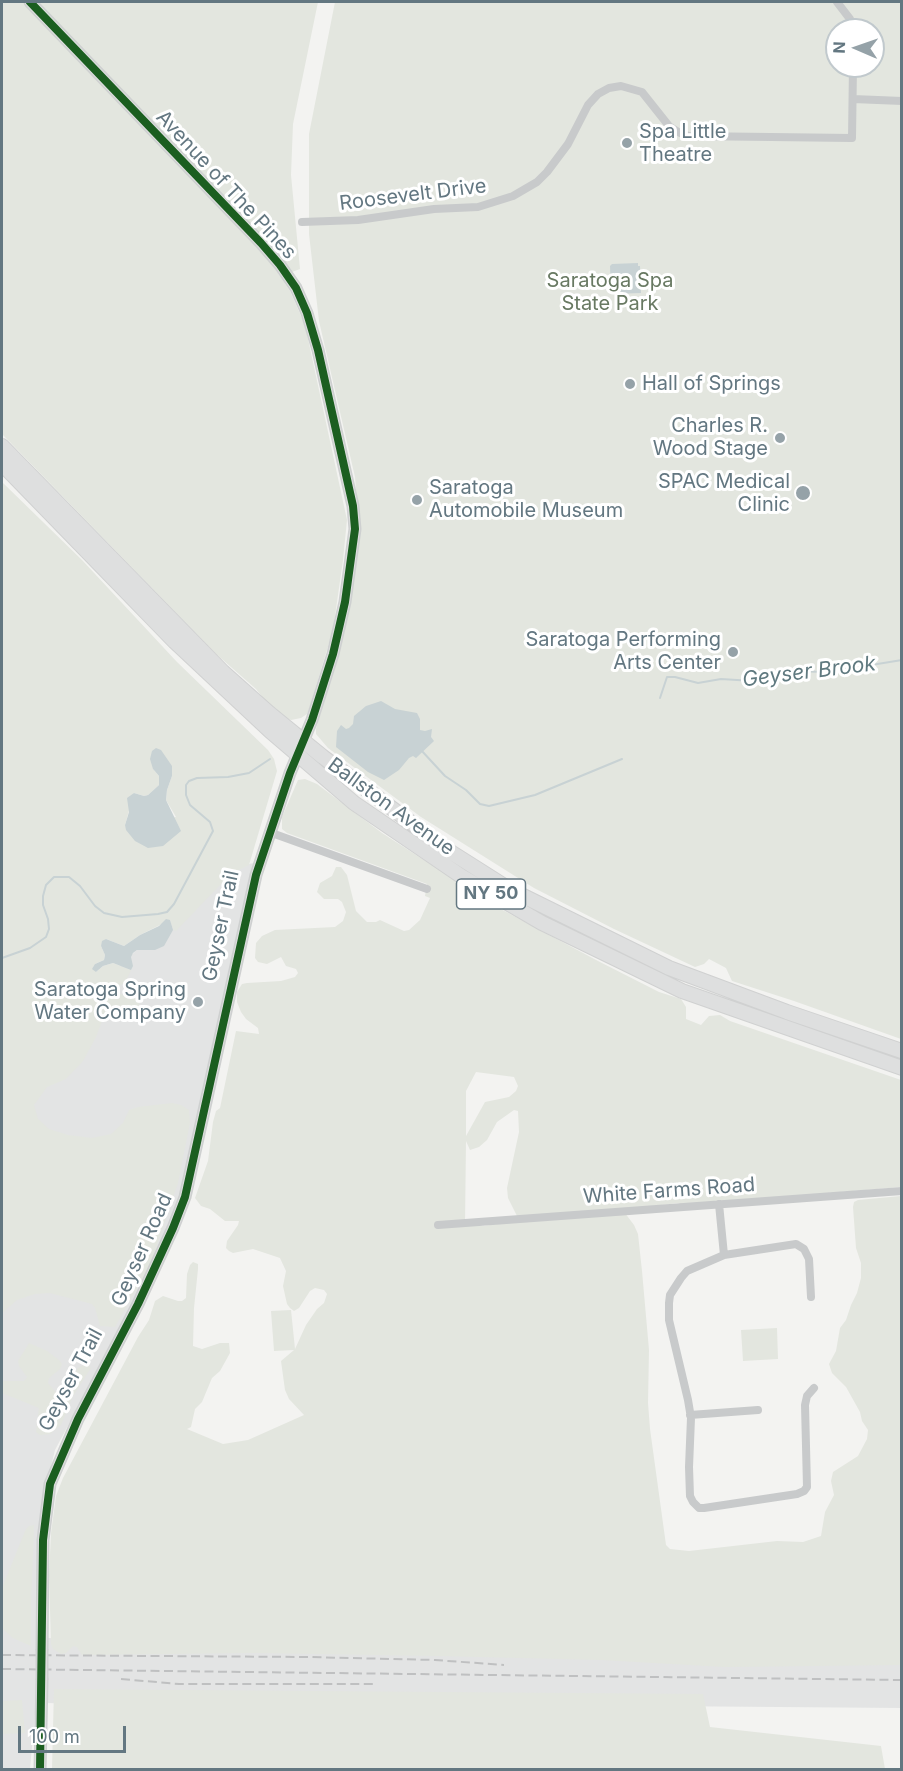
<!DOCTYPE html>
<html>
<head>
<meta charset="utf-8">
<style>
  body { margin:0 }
  #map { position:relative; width:903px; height:1771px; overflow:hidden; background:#f3f3f1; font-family:Inter,sans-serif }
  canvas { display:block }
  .frame { position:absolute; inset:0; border:3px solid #637781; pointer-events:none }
  .north { position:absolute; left:825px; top:18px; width:60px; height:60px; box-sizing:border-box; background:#fff; border:2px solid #c1c9cd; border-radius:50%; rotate:272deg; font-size:16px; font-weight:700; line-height:24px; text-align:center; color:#637781 }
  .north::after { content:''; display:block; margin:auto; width:21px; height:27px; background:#95a2a8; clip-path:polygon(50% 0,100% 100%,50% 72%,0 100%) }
  .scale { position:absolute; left:18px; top:1726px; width:108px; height:27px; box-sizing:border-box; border:3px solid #637781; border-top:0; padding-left:8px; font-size:18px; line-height:21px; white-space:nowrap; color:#637781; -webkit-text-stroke:4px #fff; paint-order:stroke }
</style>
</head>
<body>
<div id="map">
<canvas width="903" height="1771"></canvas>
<div class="frame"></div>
<div class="north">N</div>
<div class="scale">100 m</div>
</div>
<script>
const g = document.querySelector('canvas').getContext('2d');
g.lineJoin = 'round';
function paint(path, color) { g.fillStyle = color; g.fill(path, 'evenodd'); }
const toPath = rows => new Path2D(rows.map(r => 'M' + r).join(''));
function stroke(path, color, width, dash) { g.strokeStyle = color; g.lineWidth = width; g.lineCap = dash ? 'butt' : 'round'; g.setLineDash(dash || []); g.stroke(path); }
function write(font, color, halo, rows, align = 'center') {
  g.font = font + ' Inter,sans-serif'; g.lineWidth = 6; g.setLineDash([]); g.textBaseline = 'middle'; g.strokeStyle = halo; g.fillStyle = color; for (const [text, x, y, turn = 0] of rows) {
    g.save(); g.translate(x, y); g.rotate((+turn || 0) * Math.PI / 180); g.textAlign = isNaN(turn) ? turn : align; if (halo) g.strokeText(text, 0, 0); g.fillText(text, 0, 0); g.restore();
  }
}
const built = toPath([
  [254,863,193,1141,176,1212,163,1246,55,1450,42,1503,36,1702,30,1769,2,1770,2,1046,66,1012,232,867],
  [48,1638,659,1642,901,1651,901,1708,656,1706,224,1708,47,1703]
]);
const green = toPath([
  [2,2,318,2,293,124,291,175,300,269,292,272,230,205,224,213,269,260,290,291,305,325,347,520,343,560,333,630,310,706,307,714,301,718,291,720,285,718,263,698,256,689,215,653,2,434],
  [335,2,901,2,901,1039,794,1001,732,981,726,968,709,959,704,964,695,967,614,929,534,888,421,817,328,748,316,734,316,729,343,632,359,526,355,477,319,321,309,234,309,134],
  [837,30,873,30,873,66,837,66],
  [2,482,82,560,177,662,268,750,274,759,277,771,249,865,235,872,219,886,176,931,173,930,170,920,140,935,124,946,106,939,101,946,105,955,104,960,95,964,96,972,103,966,113,963,131,970,125,983,111,989,114,993,132,996,140,1002,138,1007,129,1010,109,1011,105,1013,96,1037,83,1061,66,1079,47,1087,34,1105,38,1119,49,1129,68,1135,92,1138,111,1134,123,1123,129,1110,138,1107,172,1103,181,1105,189,1110,190,1123,178,1183,150,1265,115,1327,100,1326,95,1308,92,1304,50,1293,35,1294,17,1300,2,1313],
  [153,769,172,776,167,790,166,800,176,817,125,825,134,793,144,796,148,795,159,785,159,776],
  [305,779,317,784,382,833,497,907,598,961,659,992,681,999,686,1007,686,1019,701,1025,709,1016,720,1015,730,1021,901,1080,901,1187,683,1205,678,1203,637,1208,625,1213,634,1225,638,1234,642,1271,649,1350,648,1403,650,1429,666,1545,670,1549,689,1551,777,1541,803,1542,821,1536,825,1512,834,1495,831,1481,833,1472,858,1456,867,1439,868,1430,862,1421,860,1412,846,1387,832,1373,829,1364,836,1351,840,1328,846,1320,851,1305,857,1293,861,1278,861,1263,856,1248,853,1207,854,1202,858,1200,901,1196,901,1665,725,1667,601,1660,439,1656,254,1653,82,1655,77,1647,73,1646,66,1653,61,1654,53,1649,51,1644,49,1576,51,1533,56,1496,63,1478,138,1337,149,1320,155,1301,163,1296,178,1301,182,1301,186,1298,187,1274,190,1265,193,1262,198,1264,198,1269,194,1308,193,1346,202,1349,220,1343,229,1343,230,1353,220,1371,212,1378,202,1402,195,1409,191,1427,187,1429,223,1444,248,1440,304,1415,289,1399,285,1390,281,1361,294,1350,274,1351,271,1311,291,1310,295,1349,306,1325,317,1309,324,1303,327,1294,324,1290,315,1288,310,1291,299,1308,294,1311,290,1308,287,1304,283,1286,286,1271,280,1258,253,1249,233,1253,229,1251,226,1248,227,1241,238,1225,239,1221,225,1221,210,1209,201,1206,195,1198,208,1161,213,1122,216,1111,220,1108,236,1031,259,1034,258,1028,246,1019,241,1012,237,1002,237,992,242,984,247,983,281,981,295,977,298,973,296,969,286,966,281,957,267,964,258,962,255,958,256,943,262,936,275,930,335,927,343,921,346,912,342,902,338,899,324,899,317,892,320,883,332,876,336,867,341,867,347,875,356,911,367,922,376,922,380,920,404,931,409,930,420,920,430,898,425,896,427,884,287,833,282,829,282,817,298,780],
  [476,1072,514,1077,518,1086,516,1091,509,1097,485,1102,466,1136,466,1091],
  [514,1110,518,1111,519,1132,507,1188,508,1198,517,1216,516,1221,484,1226,465,1225,466,1141,470,1150,479,1147,487,1140,497,1122],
  [777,1328,778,1359,743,1361,741,1330],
  [29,1343,47,1351,59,1360,62,1364,60,1369,49,1378,48,1383,57,1394,62,1393,78,1368,86,1364,91,1368,73,1396,61,1425,50,1434,40,1435,36,1432,39,1408,2,1393,2,1381,24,1381,27,1377,19,1366,18,1361],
  [34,1525,31,1604,31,1646,13,1638,2,1628,2,1588,26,1529,29,1526],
  [54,1689,703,1694,710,1727,881,1746,885,1769,52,1769],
  [22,1700,25,1733,2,1734,2,1701]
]);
const water = toPath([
  [638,263,638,266,640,266,641,293,612,294,611,292,610,266,612,264],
  [381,701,395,709,417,713,420,719,420,730,425,731,432,729,431,737,434,741,416,758,413,756,409,758,399,770,384,780,368,772,336,747,337,731,341,725,346,729,349,728,353,724,354,716,366,706],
  [156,748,161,750,172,766,172,776,167,790,166,800,181,831,163,846,148,848,135,841,126,830,125,825,129,812,127,798,134,793,144,796,148,795,159,785,159,776,153,769,150,759,152,751],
  [166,919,170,920,173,930,164,946,155,950,137,950,133,953,131,957,133,966,131,970,113,963,103,966,96,972,92,969,95,964,104,960,105,955,101,946,102,941,106,939,124,946,140,935,159,926]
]);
const stream = toPath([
  [660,698,667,677,675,677,698,683,721,679,753,681,787,671,828,672,902,660],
  [421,750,445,776,466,790,480,804,489,806,535,795,622,759],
  [2,958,30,948,46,937,49,929,48,919,43,905,43,896,46,885,54,877,69,877,80,886,95,906,104,913,122,917,158,914,167,912,174,904,213,831,210,822,190,805,186,795,186,785,189,781,197,778,228,777,249,773,270,759]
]);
const street = toPath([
  [837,2,850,19,851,30],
  [853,99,902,101],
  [302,222,358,220,434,209,478,207,513,196,537,182,547,172,568,144,588,105,598,94,609,88,621,86,642,92,669,126,680,133,689,136,852,138,853,66],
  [269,832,427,889],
  [719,1204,724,1255,687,1271,681,1278,670,1295,669,1303,669,1320,688,1400,691,1418,689,1467,690,1496,693,1502,699,1508,704,1508,797,1494,804,1491,807,1487,805,1405,807,1396,814,1388],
  [438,1225,902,1191],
  [724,1255,796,1244,804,1249,809,1259,811,1297],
  [690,1415,758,1410]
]);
const secondary = toPath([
  [30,2,261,243,280,265,296,288,307,313,318,350,353,506,355,529,345,602,333,654,312,720,290,773,256,875,185,1197,173,1228,138,1304,78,1419,50,1484,43,1540,42,1649],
  [40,1770,42,1680]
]);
const highway = toPath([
  [2,446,223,672,269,713,323,757,449,851,509,889,669,968,787,1012,902,1051],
  [2,464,175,642,270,731,354,803,461,876,542,923,682,991,902,1068]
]);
const rail = toPath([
  [2,1655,308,1657,435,1660,504,1665],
  [2,1669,902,1680],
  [121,1679,179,1684,373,1684]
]);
const secondaryBridge = toPath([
  [42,1680,42,1649]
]);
const cycleway = toPath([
  [30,2,261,243,280,265,296,288,307,313,318,350,353,506,355,529,345,602,333,654,312,720,290,773,256,875,185,1197,173,1228,138,1304,78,1419,50,1484,43,1540,40,1770]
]);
const markers = [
  [627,143,6,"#95a2a8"],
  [630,384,6,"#95a2a8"],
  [780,438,6,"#95a2a8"],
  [803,493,8,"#95a2a8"],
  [417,500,6,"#95a2a8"],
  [733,652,6,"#95a2a8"],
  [198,1002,6,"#95a2a8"]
];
const shields = [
  [491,894,69]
];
const shieldNames = [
  ["NY 50",491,894]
];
const poiNames = [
  ["Spa Little",639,132,"left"],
  ["Theatre",639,155,"left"],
  ["Hall of Springs",642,384,"left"],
  ["Charles R.",768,426],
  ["Wood Stage",768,449],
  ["SPAC Medical",790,482],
  ["Clinic",790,505],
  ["Saratoga",429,488,"left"],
  ["Automobile Museum",429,511,"left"],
  ["Saratoga Performing",721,640],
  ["Arts Center",721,663],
  ["Saratoga Spring",186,990],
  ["Water Company",186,1013]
];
const streetNames = [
  ["Avenue of The Pines",226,185,47],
  ["Roosevelt Drive",413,195,-7],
  ["Ballston Avenue",391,807,36],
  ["Geyser Trail",221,926,-78],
  ["White Farms Road",669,1191,-4],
  ["Geyser Road",142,1250,-66],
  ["Geyser Trail",71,1380,-62]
];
const parkNames = [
  ["Saratoga Spa",610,281],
  ["State Park",610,304]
];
const waterNames = [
  ["Geyser Brook",809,672,-7]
];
paint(built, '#e3e4e4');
paint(green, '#e3e6df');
paint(water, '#c8d2d4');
stroke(stream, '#c8d2d4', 2);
stroke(secondary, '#ced0d0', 13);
stroke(highway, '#d0d1d1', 16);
stroke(street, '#c8cacb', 8);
stroke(secondary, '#dedfdf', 10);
stroke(highway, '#dedfdf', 14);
stroke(rail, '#bfc0c1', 2, [9, 4.5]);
stroke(secondaryBridge, '#ced0d0', 13, []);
stroke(secondaryBridge, '#dedfdf', 10);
stroke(cycleway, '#1b5e20', 8);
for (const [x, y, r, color] of markers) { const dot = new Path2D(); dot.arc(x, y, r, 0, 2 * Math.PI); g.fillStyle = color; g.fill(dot); stroke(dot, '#fff', 2); }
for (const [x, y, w] of shields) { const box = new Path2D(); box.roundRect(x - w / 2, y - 15, w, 30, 4.5); g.fillStyle = '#fff'; g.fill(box); stroke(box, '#637781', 1.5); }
write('bold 18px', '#637781', null, shieldNames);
write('20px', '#637781', '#fff', poiNames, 'right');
write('20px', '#637781', '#fff', streetNames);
write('20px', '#687962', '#fff', parkNames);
write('italic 21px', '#5f797f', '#fff', waterNames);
</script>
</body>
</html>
